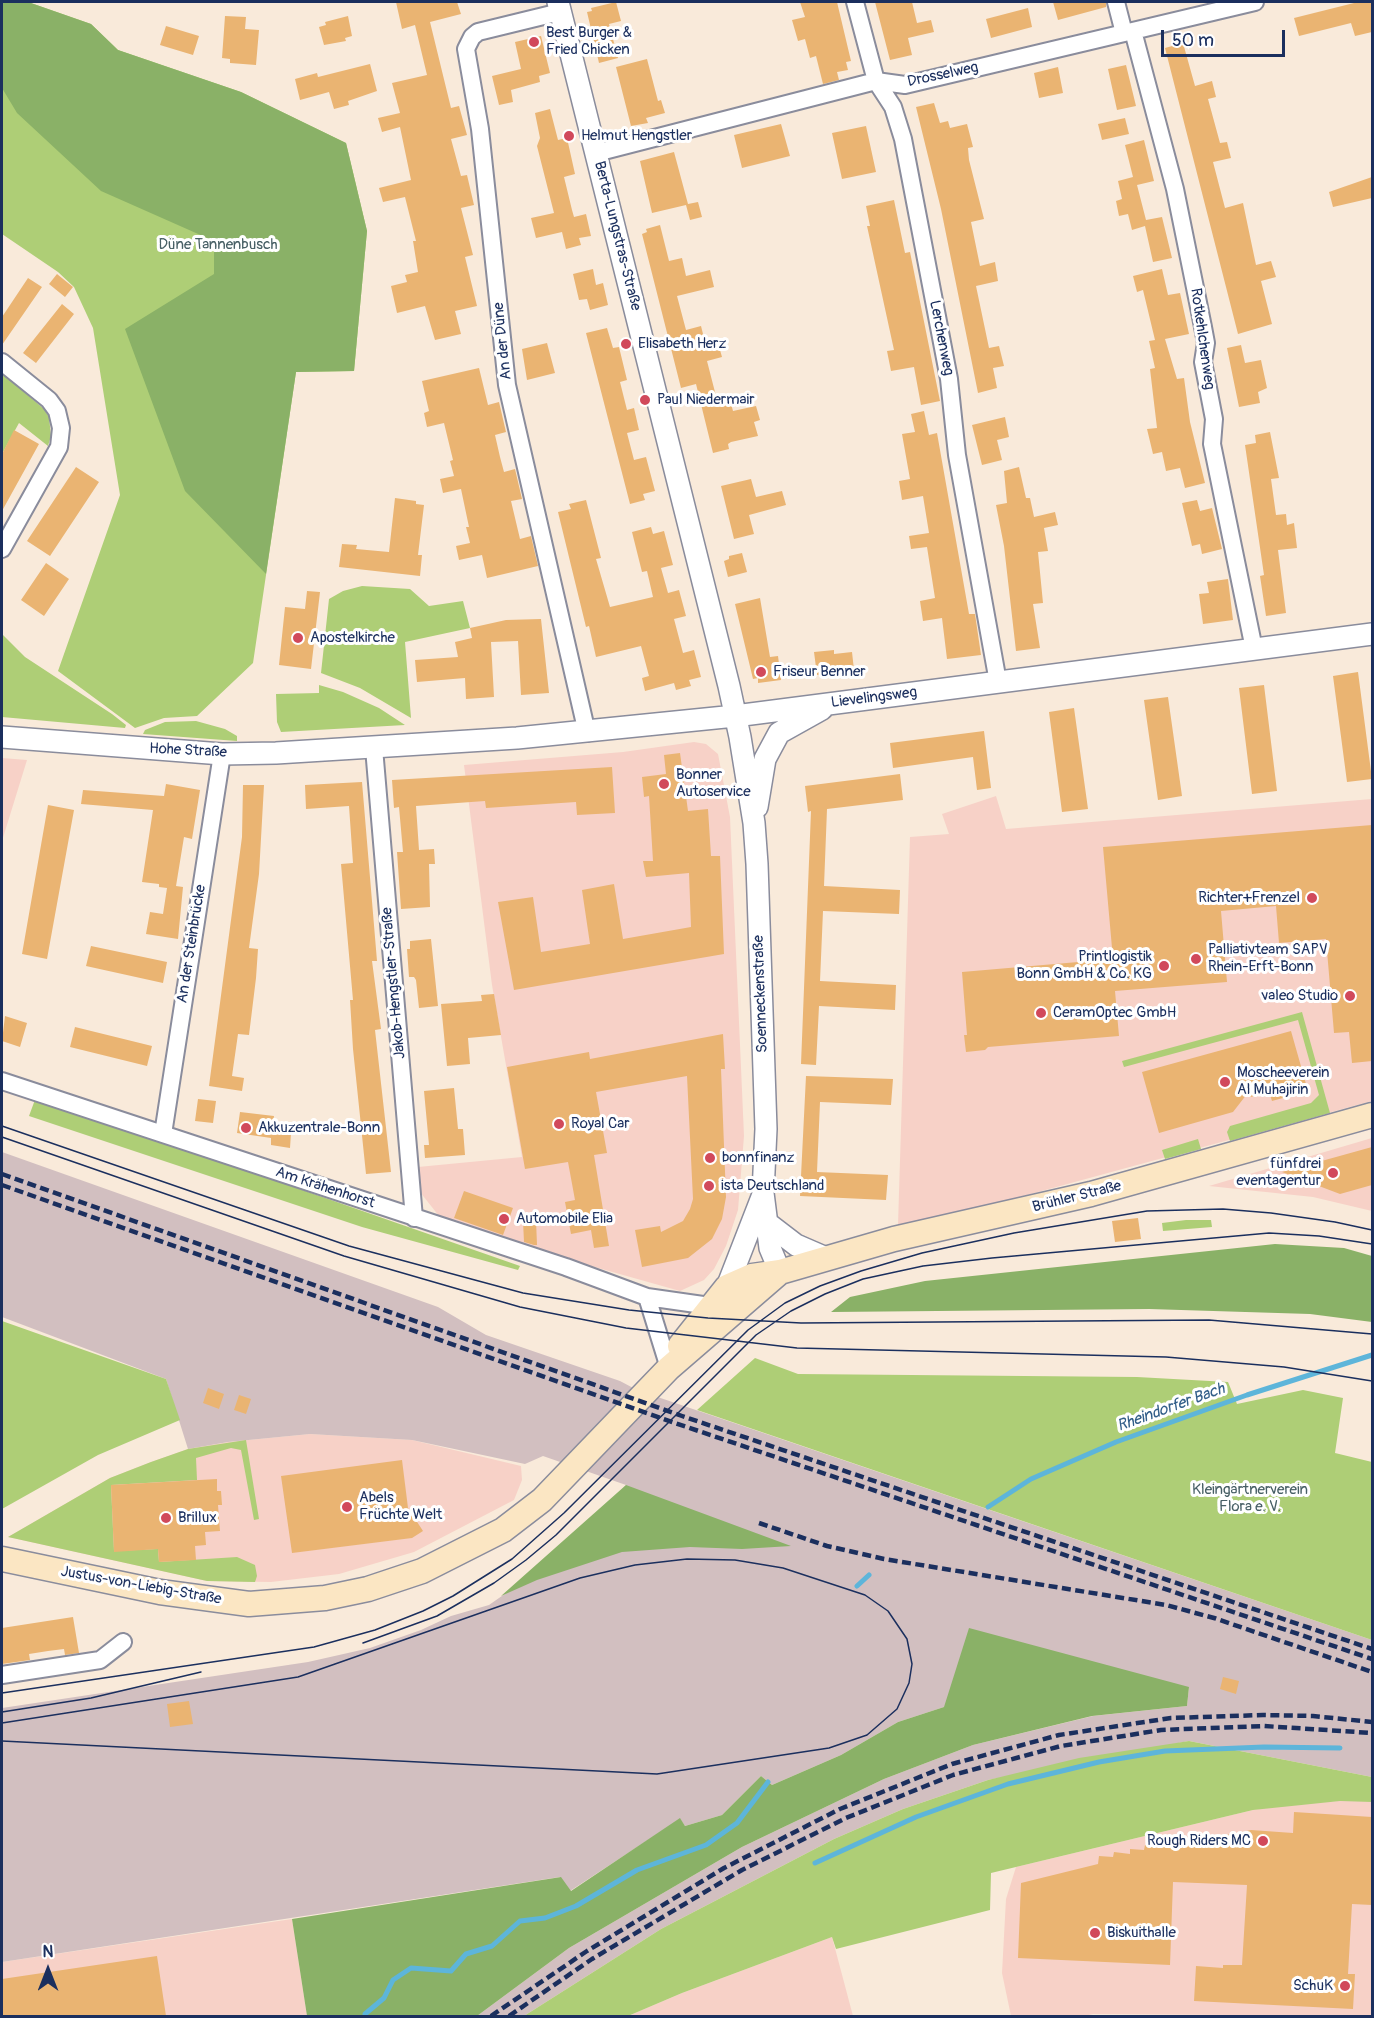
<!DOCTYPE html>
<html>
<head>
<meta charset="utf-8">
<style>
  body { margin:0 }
  #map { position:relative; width:1374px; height:2018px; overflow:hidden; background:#f9eada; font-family:Pangolin,sans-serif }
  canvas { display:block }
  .frame { position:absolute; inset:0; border:3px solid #1b2f5e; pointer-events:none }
  .north { position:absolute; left:18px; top:1940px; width:60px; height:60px; -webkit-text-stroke:4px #fff; paint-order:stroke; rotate:0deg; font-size:16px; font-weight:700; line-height:24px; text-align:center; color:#1b2f5e }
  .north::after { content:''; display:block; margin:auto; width:21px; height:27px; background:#1b2f5e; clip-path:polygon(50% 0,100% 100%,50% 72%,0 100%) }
  .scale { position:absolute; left:1161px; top:30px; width:124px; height:27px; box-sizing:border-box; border:3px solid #1b2f5e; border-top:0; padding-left:8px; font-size:18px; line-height:21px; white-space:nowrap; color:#1b2f5e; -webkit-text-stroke:4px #fff; paint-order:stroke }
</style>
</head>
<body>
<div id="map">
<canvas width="1374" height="2018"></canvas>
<div class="frame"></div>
<div class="north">N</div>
<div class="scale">50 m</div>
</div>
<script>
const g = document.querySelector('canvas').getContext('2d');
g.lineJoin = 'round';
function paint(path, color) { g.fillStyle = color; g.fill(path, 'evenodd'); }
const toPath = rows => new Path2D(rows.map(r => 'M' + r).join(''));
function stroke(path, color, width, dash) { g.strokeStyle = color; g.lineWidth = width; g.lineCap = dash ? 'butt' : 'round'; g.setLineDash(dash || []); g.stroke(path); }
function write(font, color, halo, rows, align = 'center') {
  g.font = font + ' Pangolin,sans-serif'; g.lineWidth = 6; g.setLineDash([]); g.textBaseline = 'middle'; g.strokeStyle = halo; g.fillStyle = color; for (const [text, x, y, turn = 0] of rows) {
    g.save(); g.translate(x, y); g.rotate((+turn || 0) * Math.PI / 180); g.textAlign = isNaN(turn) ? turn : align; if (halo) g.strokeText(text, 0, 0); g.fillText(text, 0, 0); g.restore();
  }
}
const built = toPath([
  [694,742,706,744,718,754,730,817,744,1136,738,1210,726,1246,714,1269,704,1280,680,1291,538,1251,439,1216,420,1192,418,1167,522,1157,492,985,464,765,623,752],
  [2,758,27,760,2,841],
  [996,796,1006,829,1372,799,1372,1101,994,1204,898,1225,910,837,949,834,942,814],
  [1372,1138,1372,1211,1313,1197,1209,1186],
  [310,1434,412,1440,521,1466,522,1480,514,1500,414,1552,339,1574,271,1582,207,1581,8,1537,110,1478,151,1462,188,1449,228,1442],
  [1372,1799,1372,2016,1093,2014,1084,2016,1011,2016,1002,1973,1006,1899,1016,1867,1253,1810,1287,1804],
  [292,1919,307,2016,2,2016,2,1962],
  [832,1937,853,2016,628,2016,682,1993]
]);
const industrial = toPath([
  [2,1152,438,1307,486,1335,620,1381,637,1390,1372,1640,1372,1777,1189,1741,988,1780,903,1809,834,1839,661,1929,524,2016,477,2016,569,1948,742,1847,884,1779,973,1745,1093,1716,1187,1706,1189,1687,944,1707,898,1722,841,1755,772,1785,761,1776,722,1815,685,1826,680,1819,570,1891,560,1877,2,1962,2,1708,308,1662,370,1648,421,1630,451,1616,489,1605,569,1549,626,1485,543,1456,525,1464,412,1440,310,1434,228,1442,188,1449,166,1379,2,1317]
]);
const green = toPath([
  [2,2,28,2,91,24,118,50,241,92,346,143,367,231,354,371,296,372,253,663,197,716,164,718,135,728,58,671,120,495,93,328,74,287,58,272,2,234],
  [2,373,44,409,49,417,51,436,48,446,19,423,2,454],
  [362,586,410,589,429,606,463,601,470,628,405,642,411,718,360,688,321,673,329,599,343,591],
  [2,634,25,657,112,714,126,725,125,728,2,717],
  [319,685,343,692,379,708,405,725,281,732,277,722,276,694,319,693],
  [196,721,225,729,237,736,237,741,143,734,145,730,165,722],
  [1302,1012,1330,1113,1230,1141,1227,1132,1230,1126,1311,1103,1319,1095,1298,1020,1124,1067,1122,1061],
  [36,1097,520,1266,518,1270,362,1227,29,1116],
  [1198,1139,1201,1149,1165,1159,1162,1150],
  [1186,1220,1211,1220,1212,1227,1163,1231,1162,1223],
  [2,1321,166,1379,180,1420,98,1455,2,1509],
  [755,1358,798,1374,1137,1377,1228,1382,1237,1404,1303,1390,1343,1398,1335,1453,1372,1462,1372,1640,697,1410],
  [246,1440,259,1519,254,1520,241,1450,231,1448,196,1458,197,1480,111,1485,114,1551,158,1549,159,1562,237,1557,255,1565,257,1576,255,1582,207,1581,8,1537,110,1478,151,1462,188,1449],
  [1189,1741,1372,1777,1372,1802,1340,1801,1253,1810,991,1873,990,1910,836,1949,832,1937,682,1993,628,2016,524,2016,661,1929,834,1839,903,1809,988,1780,1079,1758]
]);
const forest = toPath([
  [2,2,28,2,91,24,118,50,241,92,346,143,367,231,354,371,296,372,266,574,185,491,125,329,214,274,214,241,101,191,17,113,2,88],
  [1275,1244,1344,1248,1372,1256,1372,1322,1310,1314,1149,1309,831,1312,850,1297,925,1281],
  [626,1485,791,1546,742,1549,690,1547,622,1552,537,1580,501,1596],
  [969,1628,1189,1687,1187,1706,1092,1716,973,1745,884,1779,742,1847,569,1948,477,2016,307,2016,292,1919,561,1877,571,1891,680,1818,685,1826,722,1815,761,1776,772,1785,841,1755,898,1722,944,1707]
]);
const stream = toPath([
  [988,1507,1031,1479,1116,1442,1247,1395,1372,1355],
  [857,1586,869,1575],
  [815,1863,916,1817,1008,1784,1099,1762,1165,1751,1264,1747,1340,1748],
  [365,2016,365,2014,384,1998,393,1980,411,1968,451,1971,466,1954,492,1946,520,1921,545,1918,576,1906,637,1870,706,1845,737,1823,768,1782]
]);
const building = toPath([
  [396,2,457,2,461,14,430,22,451,108,459,106,467,135,451,139,461,176,467,175,474,205,461,208,473,255,465,257,477,306,455,311,461,334,435,340,425,306,397,313,391,286,407,282,405,275,418,272,413,241,416,241,405,197,383,202,379,188,411,180,400,127,382,132,378,118,400,113,392,83,427,75,415,25,402,29],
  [616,2,621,21,609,24,618,58,599,63,587,12,592,11,591,8],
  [800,2,837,2,851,61,846,62,848,70,837,72,839,80,823,84,816,56,810,58,805,39,798,41,792,20,805,17],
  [875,2,912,2,917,23,931,20,934,32,908,38,912,55,890,60],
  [1053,2,1106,2,1106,7,1058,20],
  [1358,2,1372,2,1372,32,1355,36,1351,23,1299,36,1294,18],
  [1028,8,1032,27,991,38,986,19],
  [225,16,246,17,245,29,259,30,256,65,230,63,230,59,222,58],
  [348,16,352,36,345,38,346,41,324,45,319,27,326,25,325,22],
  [166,26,199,36,193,55,160,45],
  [541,36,550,73,539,76,540,82,511,90,513,102,499,105,492,76,521,69,515,42],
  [1183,43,1195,86,1212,81,1216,97,1208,99,1220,143,1227,142,1231,158,1213,162,1225,208,1243,203,1256,265,1271,261,1276,277,1261,281,1272,324,1238,334,1165,48],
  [647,59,658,101,661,100,665,113,646,118,648,123,631,126,616,67],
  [370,64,377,91,348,101,349,105,334,109,329,92,300,100,295,79,317,73,318,77],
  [1126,65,1136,106,1117,110,1108,69],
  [1058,67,1063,93,1039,98,1034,73],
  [934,103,940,123,948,121,950,128,967,124,973,147,968,148,969,160,984,219,971,222,980,266,995,262,998,281,976,286,989,348,999,346,1004,366,993,368,997,388,978,393,941,209,916,107],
  [550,109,558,140,567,138,575,174,564,177,572,210,574,217,586,214,591,236,579,238,581,245,566,249,562,232,536,238,531,218,554,213,537,146,540,138,535,113],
  [1125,118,1129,134,1102,140,1098,124],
  [781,124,790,156,742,168,734,135],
  [866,126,876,172,842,179,832,133],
  [1144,140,1154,181,1137,185,1146,220,1162,217,1172,258,1153,262,1145,226,1132,230,1128,214,1119,216,1116,201,1122,199,1118,181,1133,177,1125,145],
  [674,152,688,204,698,202,702,217,690,220,686,205,652,213,640,161],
  [1372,177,1372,198,1333,207,1329,192],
  [894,200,905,253,910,252,940,401,921,405,914,367,891,371,887,351,894,350,867,226,870,226,866,206],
  [660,225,669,261,682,258,686,276,710,270,714,287,677,296,686,330,701,326,706,346,718,343,722,357,707,361,716,396,728,393,733,411,756,406,760,420,754,422,758,436,731,442,728,444,729,449,713,453,696,384,681,388,642,234,647,232,646,229],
  [593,269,596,285,603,283,608,305,590,310,587,299,579,300,573,274],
  [1162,269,1168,295,1180,293,1189,334,1165,339,1177,379,1184,378,1190,422,1205,483,1185,488,1180,468,1166,471,1162,452,1153,454,1147,429,1157,428,1150,369,1155,368,1149,341,1155,340,1143,290,1137,292,1133,276],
  [57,274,73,287,65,297,49,284],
  [28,278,42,287,2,345,2,317],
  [62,304,74,314,36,363,23,353],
  [607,328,613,348,619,347,627,380,620,382,627,410,634,408,639,430,627,433,634,460,646,457,655,491,643,494,645,500,630,504,586,333],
  [547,343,555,373,527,380,522,349],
  [1241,345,1245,363,1261,360,1267,388,1258,392,1260,403,1239,407,1227,348],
  [479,368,488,405,499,402,506,432,495,435,500,457,504,472,515,469,522,499,511,501,520,539,531,536,538,566,487,578,482,555,459,560,456,546,470,543,466,527,469,527,461,489,443,493,440,479,454,476,450,461,453,460,444,423,427,427,424,413,429,411,422,381],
  [924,411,929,435,937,433,969,614,975,614,981,655,947,659,942,618,923,621,920,601,935,598,927,547,911,549,909,536,929,533,923,496,902,500,899,481,910,479,902,434,915,432,911,414],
  [1005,417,1009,437,997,440,1002,460,982,465,972,425],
  [14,430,39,444,2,511,2,454],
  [1270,432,1279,478,1271,479,1276,515,1286,514,1287,525,1294,523,1297,548,1278,550,1286,613,1266,616,1260,576,1264,575,1245,445,1256,443,1255,435],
  [76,467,99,482,50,556,27,541],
  [1019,467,1026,498,1030,498,1034,517,1055,512,1058,525,1044,528,1048,551,1038,552,1043,603,1033,604,1040,648,1016,651,1004,546,996,505,1007,503,1004,471],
  [751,479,756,497,782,491,786,505,749,515,754,534,734,539,721,486],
  [395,498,416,501,416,504,424,505,418,555,422,555,420,576,339,567,342,544,357,545,356,549,389,552],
  [586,500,601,558,596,559,610,607,653,597,647,571,642,572,632,532,651,527,653,534,664,531,673,565,661,568,668,593,679,590,686,616,674,619,683,653,694,650,701,677,689,680,691,686,676,690,674,683,645,691,642,678,649,676,641,646,596,657,589,626,586,627,558,512,571,509,569,504],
  [1197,500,1200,511,1212,508,1222,549,1202,554,1200,544,1192,546,1182,503],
  [742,553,747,572,728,577,724,561,729,559,729,556],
  [46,563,69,579,44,616,21,600],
  [1228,579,1233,620,1203,624,1199,594,1209,593,1207,582],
  [307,591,320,592,311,669,279,665,285,607,305,609],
  [760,598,770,657,778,656,781,680,758,683,758,678,753,679,735,604],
  [541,619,549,693,521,695,518,641,491,642,494,697,466,699,465,678,417,682,415,660,458,657,455,642,472,638,470,628,506,620],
  [834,650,834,654,852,652,854,670,817,675,814,652],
  [1358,672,1372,779,1347,782,1333,676],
  [1264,685,1277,791,1252,794,1239,688],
  [1168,697,1182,796,1158,800,1144,700],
  [1074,708,1088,809,1062,812,1049,712],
  [984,731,991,788,977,790,973,757,893,768,890,743],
  [680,753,688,811,708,809,711,856,720,856,724,954,514,990,498,902,533,897,541,952,590,944,582,890,614,884,623,939,691,927,689,873,646,877,643,861,653,861,649,796,644,797,642,777,666,774,664,755],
  [612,767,615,813,577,815,576,802,486,808,485,801,416,806,419,850,434,849,435,864,429,864,430,907,401,909,397,852,403,852,399,807,394,808,392,780],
  [900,774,903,800,827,809,824,886,900,890,899,914,823,911,820,981,896,985,895,1010,819,1006,816,1065,801,1064,811,811,808,812,805,786],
  [362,782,377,961,372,961,381,1029,375,1030,391,1172,366,1174,353,1049,350,1000,353,1000,341,864,353,863,349,806,306,809,305,785],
  [166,784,200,790,192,839,184,837,176,886,183,887,178,939,146,934,150,912,163,914,167,888,159,887,159,884,142,882,153,810,81,804,83,790,164,796],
  [243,785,264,785,259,874,249,948,258,949,256,978,249,1035,238,1034,232,1076,244,1078,242,1091,209,1086,242,837],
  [48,805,74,810,47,959,22,954],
  [1372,825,1372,1061,1352,1063,1349,1032,1334,1033,1326,939,1279,943,1276,906,1221,911,1227,982,1115,991,1119,1036,988,1047,985,1050,966,1052,964,1035,967,1035,962,972,1113,959,1103,847],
  [431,939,438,1006,419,1008,416,980,414,977,409,977,407,949,410,949,410,941],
  [91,946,167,962,163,983,86,966],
  [494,994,501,1035,468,1038,470,1064,447,1066,441,1004,482,1001,481,995],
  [5,1016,27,1023,20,1047,2,1041],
  [75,1027,152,1046,147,1066,70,1047],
  [1291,1031,1308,1091,1272,1101,1269,1092,1251,1097,1247,1094,1233,1112,1159,1133,1142,1072],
  [723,1034,725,1069,721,1069,726,1197,722,1219,712,1239,688,1258,642,1267,635,1230,660,1226,661,1232,683,1221,690,1209,693,1199,687,1076,596,1092,607,1153,594,1155,609,1246,594,1248,591,1230,571,1234,565,1202,575,1200,568,1162,525,1169,507,1067,589,1052,590,1059],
  [806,1076,893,1079,891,1105,820,1102,817,1172,888,1175,886,1200,800,1196],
  [454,1088,458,1129,463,1129,465,1155,425,1158,424,1145,429,1145,424,1091],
  [198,1099,216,1101,213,1123,195,1121],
  [240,1112,274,1116,272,1130,291,1133,290,1148,271,1145,271,1138,237,1133],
  [1372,1147,1372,1185,1340,1194,1282,1172],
  [464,1191,513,1208,503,1235,454,1218],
  [1138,1218,1141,1239,1115,1242,1112,1221],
  [536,1220,537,1245,534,1245,524,1242,523,1221],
  [208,1388,224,1394,219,1409,203,1403],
  [239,1395,251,1399,246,1414,234,1410],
  [402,1460,408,1508,423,1531,412,1538,292,1553,281,1476],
  [217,1479,217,1491,221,1491,222,1505,218,1505,220,1531,205,1532,206,1545,195,1546,196,1560,159,1562,158,1549,114,1552,111,1485],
  [73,1617,79,1653,65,1655,64,1649,48,1651,29,1654,30,1660,2,1664,2,1628],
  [1223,1677,1239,1681,1236,1694,1220,1689],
  [189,1701,193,1724,170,1727,167,1704],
  [1294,1812,1372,1817,1372,1905,1352,1904,1348,1974,1355,1974,1353,2009,1194,2001,1196,1966,1223,1968,1223,1965,1242,1965,1247,1885,1173,1882,1170,1965,1018,1958,1021,1883,1098,1864,1099,1856,1113,1857,1114,1852,1130,1854,1130,1849,1144,1850,1145,1845,1163,1846,1217,1835,1242,1834,1242,1832,1251,1830,1293,1833],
  [157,1956,166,2016,2,2016,2,1979]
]);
const minor = toPath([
  [855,2,876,81,893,107,903,139,949,379,957,455,998,682],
  [1116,2,1124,33],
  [560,12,478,32,472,37,466,49,480,129,507,385,587,733],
  [1133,31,1175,189,1203,327,1206,343,1203,362,1214,419,1212,444,1254,649],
  [596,153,876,81,905,85,1255,2],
  [2,362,49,400,57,411,61,428,59,447,2,549],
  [374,748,414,1218],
  [2,1081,566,1267,647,1297,710,1306],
  [163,1134,222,754],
  [647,1297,669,1368],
  [2,1675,100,1660,123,1642]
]);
const tertiary = toPath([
  [558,2,729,686,740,737,754,823,757,864,766,1129,763,1193,770,1248,780,1272],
  [2,737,222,754,276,753,517,738,735,716,1372,634],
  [757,807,765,759,779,733,822,709],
  [766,1222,796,1245,826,1258],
  [727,1287,762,1197]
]);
const secondary = toPath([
  [680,1346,727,1287,752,1276,780,1272,894,1239,1091,1194,1372,1115],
  [2,1559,160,1592,249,1604,325,1598,368,1589,422,1571,503,1530,542,1500,669,1368,780,1272]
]);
const tram = toPath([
  [2,1126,349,1246,523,1293,629,1310,708,1318,801,1323,1209,1320,1372,1334],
  [2,1137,344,1256,520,1307,626,1328,797,1348,1166,1357,1284,1367,1372,1381],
  [363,1643,437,1616,494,1583,526,1560,556,1535,756,1335,791,1311,825,1294,863,1279,923,1266,992,1258,1269,1233,1319,1236,1372,1244],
  [2,1693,314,1647,375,1630,423,1611,453,1596,512,1559,564,1513,748,1330,785,1303,820,1286,861,1271,922,1253,1014,1233,1147,1211,1223,1209,1271,1213,1335,1222,1372,1230],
  [2,1712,91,1698,201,1672],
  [2,1723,298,1677,580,1578,635,1565,687,1559,735,1560,783,1568,865,1595,888,1611,907,1639,912,1664,909,1683,897,1709,867,1735,829,1748,657,1774,2,1741]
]);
const rail = toPath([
  [2,1174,682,1416,1372,1649],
  [2,1185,675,1423,1372,1659],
  [759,1523,827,1546,884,1559,1166,1605,1214,1618,1372,1672],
  [491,2016,587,1951,724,1868,840,1809,952,1764,1059,1735,1171,1718,1263,1715,1313,1716,1372,1722],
  [509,2016,592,1959,742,1870,846,1818,953,1775,1061,1746,1161,1730,1264,1726,1372,1733]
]);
const markers = [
  [534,42,6,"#d1495b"],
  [569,136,6,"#d1495b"],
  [626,344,6,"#d1495b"],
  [645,400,6,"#d1495b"],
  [298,638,6,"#d1495b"],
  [761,672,6,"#d1495b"],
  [664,784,6,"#d1495b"],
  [1312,898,6,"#d1495b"],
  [1196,959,6,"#d1495b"],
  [1164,966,6,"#d1495b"],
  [1350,996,6,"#d1495b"],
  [1041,1013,6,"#d1495b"],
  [1225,1082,6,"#d1495b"],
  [559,1124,6,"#d1495b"],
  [246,1128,6,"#d1495b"],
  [710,1158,6,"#d1495b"],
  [1333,1173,6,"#d1495b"],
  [709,1186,6,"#d1495b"],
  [504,1219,6,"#d1495b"],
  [347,1507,6,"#d1495b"],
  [166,1518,6,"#d1495b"],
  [1263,1841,6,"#d1495b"],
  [1095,1933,6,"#d1495b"],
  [1345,1986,6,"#d1495b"]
];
const poiNames = [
  ["Best Burger &",546,33],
  ["Fried Chicken",546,50],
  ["Helmut Hengstler",581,136],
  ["Elisabeth Herz",638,344],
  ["Paul Niedermair",657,400],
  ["Apostelkirche",310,638],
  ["Friseur Benner",773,672],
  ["Bonner",676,775],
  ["Autoservice",676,792],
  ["Richter+Frenzel",1300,898,"right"],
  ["Palliativteam SAPV",1208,950],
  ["Rhein-Erft-Bonn",1208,967],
  ["Printlogistik",1152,957,"right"],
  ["Bonn GmbH & Co. KG",1152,974,"right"],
  ["valeo Studio",1338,996,"right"],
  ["CeramOptec GmbH",1053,1013],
  ["Moscheeverein",1237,1073],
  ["Al Muhajirin",1237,1090],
  ["Royal Car",571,1124],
  ["Akkuzentrale-Bonn",258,1128],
  ["bonnfinanz",722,1158],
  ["fünfdrei",1321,1164,"right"],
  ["eventagentur",1321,1181,"right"],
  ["ista Deutschland",721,1186],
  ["Automobile Elia",516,1219],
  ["Abels",359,1498],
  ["Früchte Welt",359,1515],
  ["Brillux",178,1518],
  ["Rough Riders MC",1251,1841,"right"],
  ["Biskuithalle",1107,1933],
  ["SchuK",1333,1986,"right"]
];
const streetNames = [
  ["Drosselweg",943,75,-12],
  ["Berta-Lungstras-Straße",617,236,76],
  ["Lerchenweg",941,338,79],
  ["Rotkehlchenweg",1202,339,82],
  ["An der Düne",503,341,-96],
  ["Lievelingsweg",874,698,-7],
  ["Hohe Straße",188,751,3],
  ["An der Steinbrücke",192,944,-81],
  ["Jakob-Hengstler-Straße",394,983,-95],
  ["Soenneckenstraße",761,994,-92],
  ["Am Krähenhorst",325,1188,18],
  ["Brühler Straße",1077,1197,-14],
  ["Justus-von-Liebig-Straße",141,1586,10]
];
const parkNames = [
  ["Düne Tannenbusch",218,245],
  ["Kleingärtnerverein",1250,1490],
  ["Flora e. V.",1250,1507]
];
const waterNames = [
  ["Rheindorfer Bach",1171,1408,-20]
];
paint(built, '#f7d1c7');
paint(industrial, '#d2bfc0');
paint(green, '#aece76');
paint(forest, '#8ab167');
stroke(stream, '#5db5da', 5);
paint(building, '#eab472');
stroke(minor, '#8a8c9c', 20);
stroke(tertiary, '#8a8c9c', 24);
stroke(secondary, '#8a8c9c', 27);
stroke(minor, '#fff', 16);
stroke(tertiary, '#fff', 21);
stroke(secondary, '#fbe6c3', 24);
stroke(tram, '#1b2f5e', 1.5);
stroke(rail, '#1b2f5e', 4.5, [9, 4.5]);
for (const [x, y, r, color] of markers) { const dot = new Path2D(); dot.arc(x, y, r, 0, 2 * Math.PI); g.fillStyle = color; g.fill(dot); stroke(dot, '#fff', 2); }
write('15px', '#1b2f5e', '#fff', poiNames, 'left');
write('15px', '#1b2f5e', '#fff', streetNames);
write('15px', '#475f65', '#fff', parkNames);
write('italic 16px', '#325e89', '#fff', waterNames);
</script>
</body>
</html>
